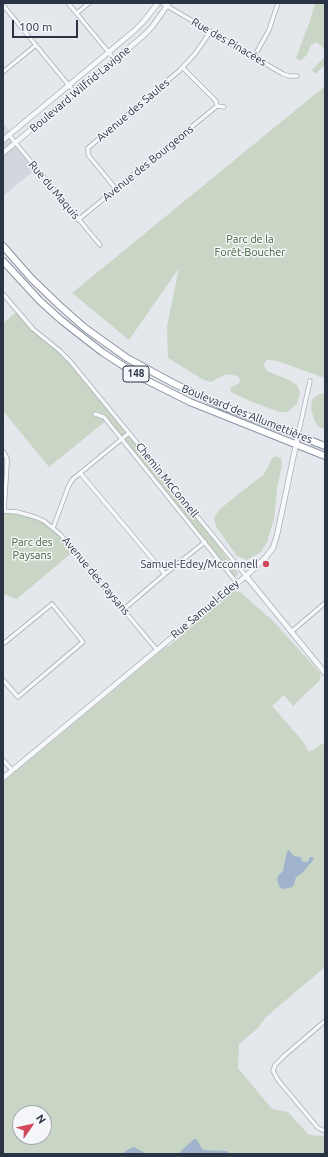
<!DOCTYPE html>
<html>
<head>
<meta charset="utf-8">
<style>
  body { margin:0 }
  #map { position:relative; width:328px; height:1157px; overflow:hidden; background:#e4e7ec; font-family:Ubuntu,sans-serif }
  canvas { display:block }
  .frame { position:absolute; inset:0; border:4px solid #2b3445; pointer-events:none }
  .north { position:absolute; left:12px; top:1105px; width:40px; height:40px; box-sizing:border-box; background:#f4f6f9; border:1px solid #a4a8b1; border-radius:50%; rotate:56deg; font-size:11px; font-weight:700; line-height:16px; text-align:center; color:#2b3445 }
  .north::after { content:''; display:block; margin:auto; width:14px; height:18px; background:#d1495b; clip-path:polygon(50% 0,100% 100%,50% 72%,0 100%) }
  .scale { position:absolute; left:12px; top:20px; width:66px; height:18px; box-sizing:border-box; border:2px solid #2b3445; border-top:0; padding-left:5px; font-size:12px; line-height:14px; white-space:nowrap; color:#2b3445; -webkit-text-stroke:3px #f4f6f9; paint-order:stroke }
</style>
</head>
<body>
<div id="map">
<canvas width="328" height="1157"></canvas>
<div class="frame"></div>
<div class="north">N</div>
<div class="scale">100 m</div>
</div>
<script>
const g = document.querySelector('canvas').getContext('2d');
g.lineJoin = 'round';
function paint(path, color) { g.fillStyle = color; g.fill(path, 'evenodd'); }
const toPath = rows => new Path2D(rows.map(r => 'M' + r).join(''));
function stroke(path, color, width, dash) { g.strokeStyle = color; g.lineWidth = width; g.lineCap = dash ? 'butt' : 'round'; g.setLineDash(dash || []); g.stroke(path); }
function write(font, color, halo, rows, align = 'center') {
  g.font = font + ' Ubuntu,sans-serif'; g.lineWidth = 3; g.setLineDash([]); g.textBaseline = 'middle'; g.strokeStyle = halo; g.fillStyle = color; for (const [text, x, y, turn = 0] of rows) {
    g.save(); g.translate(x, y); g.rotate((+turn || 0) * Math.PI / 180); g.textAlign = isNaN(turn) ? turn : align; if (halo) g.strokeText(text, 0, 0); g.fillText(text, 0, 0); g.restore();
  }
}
const built = toPath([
  [3,123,11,133,9,135,36,169,3,196]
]);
const green = toPath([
  [315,3,325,3,325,49,316,42,311,45,307,55,300,61,296,58,310,21],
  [325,56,325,65,315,74,312,70],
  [325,86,325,378,277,361,267,360,263,364,267,371,287,379,297,385,300,393,297,404,287,412,279,412,250,401,231,392,230,388,241,382,238,376,226,374,211,382,204,380,168,358,167,326,179,268,129,340,72,293],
  [18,311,33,329,60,351,184,500,238,573,238,575,234,576,126,447,107,420,49,467,3,411,3,323],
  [324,393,325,394,325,429,319,427,315,422,311,409,312,399,318,395],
  [275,456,281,458,282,464,277,488,274,519,267,542,261,552,247,560,237,556,216,527,214,517,221,508,264,474,272,459],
  [3,511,17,512,44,521,75,550,17,599,3,594],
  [234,591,240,592,273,621,321,674,319,681,293,706,284,695,272,706,302,740,309,752,325,742,325,967,266,1017,258,1028,239,1044,238,1068,272,1109,288,1112,309,1135,325,1136,325,1154,3,1154,3,782,167,646,168,647,229,594],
  [20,1113,44,1113,44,1137,20,1137]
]);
const water = toPath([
  [289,850,294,856,301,857,302,861,305,862,308,862,310,857,312,857,314,859,302,873,296,877,294,885,292,887,284,889,280,888,277,880,278,876,283,871,287,851],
  [194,1139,196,1139,197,1140,202,1149,204,1150,227,1151,229,1154,180,1154,181,1151],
  [134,1147,143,1152,145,1154,123,1154,127,1150]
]);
const minor = toPath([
  [68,3,115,60],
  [162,3,283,74,289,76,297,76],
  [3,5,75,93],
  [77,13,89,3],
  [254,57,269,30,278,3],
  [183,68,216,101,217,106],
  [3,72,36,45],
  [217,106,224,107],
  [9,135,100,245],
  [116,189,89,156,88,153,88,148,179,71,195,54,210,32],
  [78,220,217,106],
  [3,294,33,329,60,351,70,361,246,576],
  [95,414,104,417,237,583],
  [298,435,310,381],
  [3,451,7,458,7,466,4,511],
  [81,474,165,574],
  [3,511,17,512,35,517,44,521,60,534,157,650],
  [53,528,69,485,73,479,129,433],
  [124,609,165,574,205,542],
  [291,632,325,603],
  [3,644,52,604,83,642,18,697,3,680],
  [3,760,12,770],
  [325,1021,284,1056,275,1065,273,1071,278,1080,318,1128,325,1131]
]);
const tertiary = toPath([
  [3,140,134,31,144,21,158,3],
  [3,153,142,37,152,27,169,3],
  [246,576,325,673],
  [3,778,246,576,266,557,273,548,277,535,298,435]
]);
const trunk = toPath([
  [3,246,31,278,59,305,85,328,127,358,173,383,198,395,222,406,325,446],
  [3,261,40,301,61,320,102,352,142,378,190,402,325,456]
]);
const markers = [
  [266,564,4,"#d1495b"]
];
const shields = [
  [136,374,26]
];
const shieldNames = [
  ["148",136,374]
];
const streetNames = [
  ["Rue des Pinacées",229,42,30],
  ["Boulevard Wilfrid-Lavigne",80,89,-40],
  ["Avenue des Saules",133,110,-40],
  ["Avenue des Bourgeons",148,163,-39],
  ["Rue du Maquis",54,190,50],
  ["Boulevard des Allumettières",247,414,22],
  ["Chemin McConnell",167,480,51],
  ["Avenue des Paysans",96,576,50],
  ["Rue Samuel-Edey",205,609,-40]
];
const parkNames = [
  ["Parc de la",250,239],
  ["Forêt-Boucher",250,252],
  ["Parc des",32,542],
  ["Paysans",32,555]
];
const poiNames = [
  ["Samuel-Edey/Mcconnell",258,564]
];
paint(built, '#d2d6de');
paint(green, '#c9d6c5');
paint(water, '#9fb4cc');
stroke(minor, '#a9aeb7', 5);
stroke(tertiary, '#a9aeb7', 6);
stroke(trunk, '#8b94a3', 8);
stroke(minor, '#f7f8fa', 3.5);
stroke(tertiary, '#f7f8fa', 4.5);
stroke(trunk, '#fff', 6);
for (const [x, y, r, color] of markers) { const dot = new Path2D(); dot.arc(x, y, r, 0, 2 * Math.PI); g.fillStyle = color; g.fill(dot); stroke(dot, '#f4f6f9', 1.5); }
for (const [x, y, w] of shields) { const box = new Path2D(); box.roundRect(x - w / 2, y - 8, w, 16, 3); g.fillStyle = '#f4f6f9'; g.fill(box); stroke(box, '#2b3445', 1); }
write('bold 10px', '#2b3445', null, shieldNames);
write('11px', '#2b3445', '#f4f6f9', streetNames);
write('11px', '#3f6138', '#f4f6f9', parkNames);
write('11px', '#2b3445', '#f4f6f9', poiNames, 'right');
</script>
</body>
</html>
